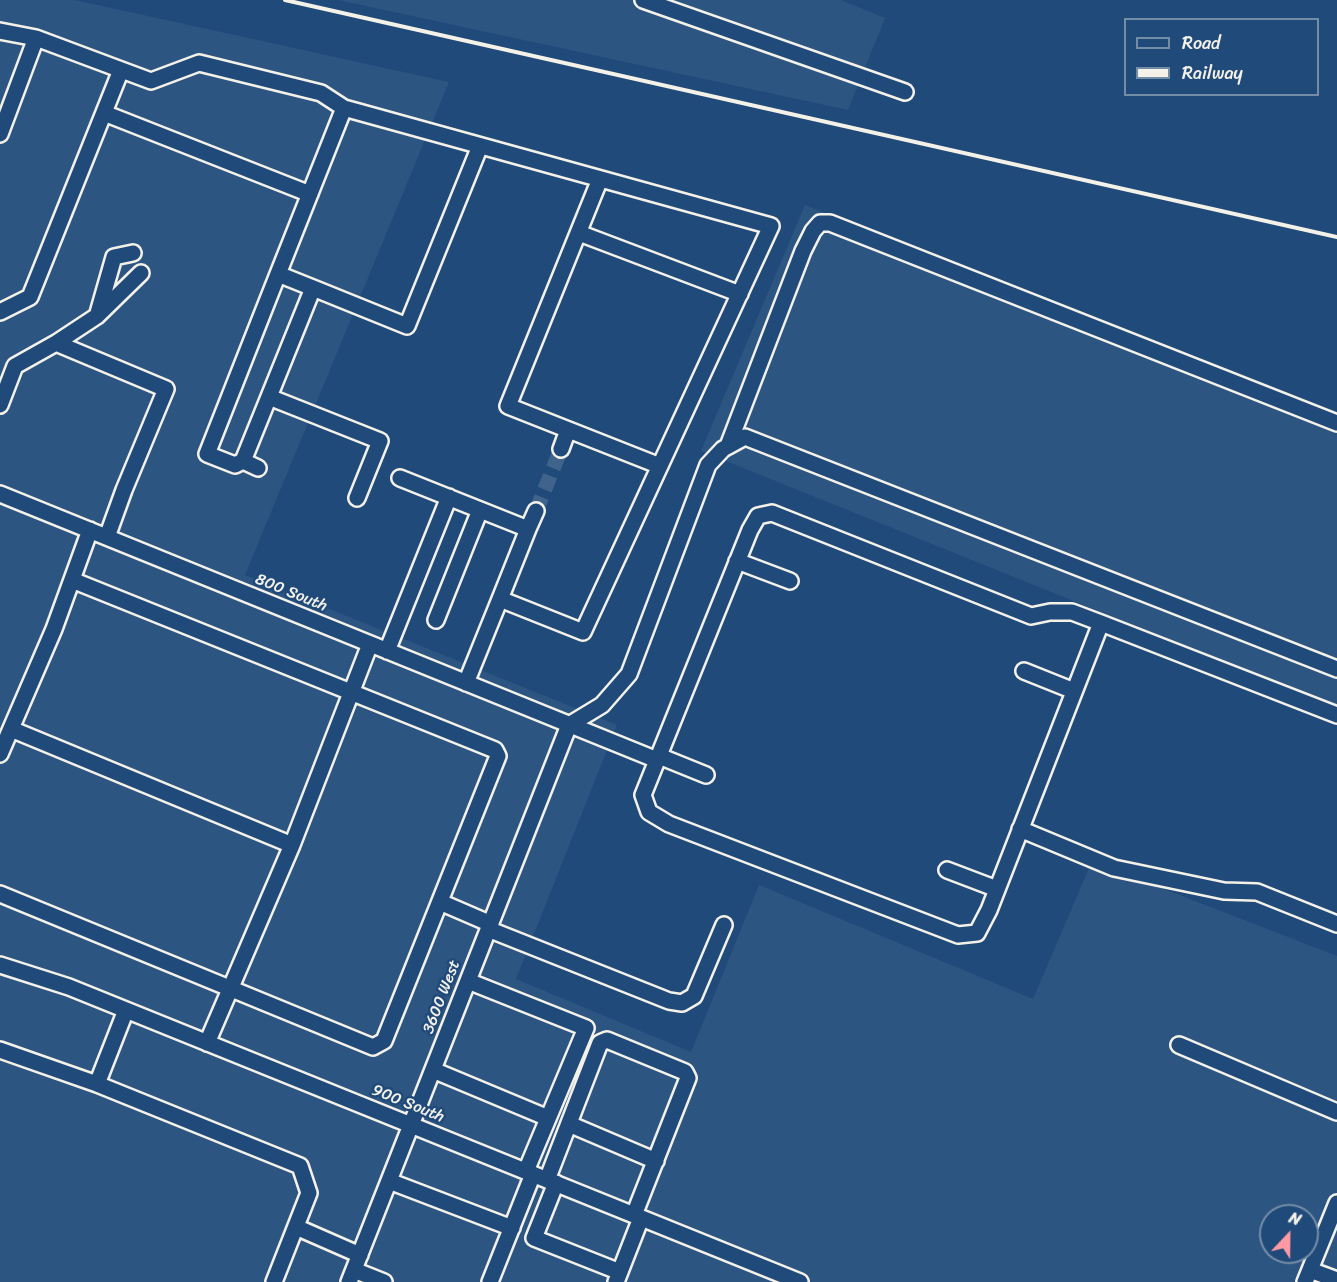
<!DOCTYPE html>
<html>
<head>
<meta charset="utf-8">
<style>
  body { margin:0 }
  #map { position:relative; width:1337px; height:1282px; overflow:hidden; background:#1f4a7a; font-family:Sriracha,sans-serif }
  canvas { display:block }
  .legend { position:absolute; left:1124px; top:18px; width:195px; height:78px; box-sizing:border-box; background:#1f4a7a; border:2px solid #748da6; margin:0; padding:8px 10px; list-style:none; font-size:18px; color:#f4f1e8 }
  .legend li { display:flex; align-items:center; gap:12px; height:30px }
  .legend b { width:30px; border:2px solid #748da6 }
  .north { position:absolute; left:1259px; top:1204px; width:60px; height:60px; box-sizing:border-box; background:#1f4a7a; border:2px solid #748da6; border-radius:50%; rotate:22deg; font-size:16px; font-weight:700; line-height:24px; text-align:center; color:#f4f1e8 }
  .north::after { content:''; display:block; margin:auto; width:21px; height:27px; background:#ff9aa2; clip-path:polygon(50% 0,100% 100%,50% 72%,0 100%) }
</style>
</head>
<body>
<div id="map">
<canvas width="1337" height="1282"></canvas>
<ul class="legend">
<li><b style="height:8px;background:#1f4a7a"></b>Road</li>
<li><b style="height:8px;background:#f4f1e8"></b>Railway</li>
</ul>
<div class="north">N</div>
</div>
<script>
const g = document.querySelector('canvas').getContext('2d');
g.lineJoin = 'round';
function paint(path, color) { g.fillStyle = color; g.fill(path, 'evenodd'); }
const toPath = rows => new Path2D(rows.map(r => 'M' + r).join(''));
function stroke(path, color, width, dash) { g.strokeStyle = color; g.lineWidth = width; g.lineCap = dash ? 'butt' : 'round'; g.setLineDash(dash || []); g.stroke(path); }
function write(font, color, halo, rows, align = 'center') {
  g.font = font + ' Sriracha,sans-serif'; g.lineWidth = 5; g.setLineDash([]); g.textBaseline = 'middle'; g.strokeStyle = halo; g.fillStyle = color; for (const [text, x, y, turn = 0] of rows) {
    g.save(); g.translate(x, y); g.rotate((+turn || 0) * Math.PI / 180); g.textAlign = isNaN(turn) ? turn : align; if (halo) g.strokeText(text, 0, 0); g.fillText(text, 0, 0); g.restore();
  }
}
const built = toPath([
  [0,0,75,0,449,82,245,575,617,725,516,979,691,1052,759,885,1033,999,1092,861,1337,956,1337,1282,0,1282],
  [1271,1216,1307,1216,1307,1252,1271,1252],
  [338,0,841,0,885,18,848,110],
  [805,205,1337,412,1337,707,701,451]
]);
const minorTunnel = toPath([
  [536,511,561,449]
]);
const minor = toPath([
  [643,0,905,92],
  [0,31,36,38,0,134],
  [36,38,151,81,199,63,321,93,344,108],
  [104,113,310,194],
  [600,179,508,406,660,466],
  [579,233,740,294],
  [278,274,207,454,235,465,243,461,313,288,278,274,344,108,771,226,583,632,500,599,466,683],
  [313,288,407,326,480,146],
  [0,312,30,297,121,70],
  [98,313,114,257,133,253],
  [56,343,97,316,141,273],
  [269,397,380,441,357,498],
  [0,405,15,366,56,343,166,389,124,490,107,537],
  [728,446,803,251,813,231,820,223,830,223,1337,423],
  [561,449,568,430],
  [243,461,258,468],
  [400,478,528,529,500,599],
  [0,494,657,760],
  [528,529,536,511],
  [737,561,790,581],
  [436,620,480,510],
  [1101,623,989,910,977,933,958,935,669,824,649,812,643,795,750,530,758,516,772,513,1031,616,1050,612,1072,612,1101,623,1337,715],
  [387,651,449,497],
  [1024,671,1074,691],
  [569,725,602,705,629,674,708,465,723,449,745,437,1337,669],
  [11,729,292,845],
  [0,754,54,629,90,530],
  [659,756,706,775],
  [1020,829,1114,868,1224,891,1257,892,1337,924],
  [947,870,997,889],
  [0,894,373,1047,384,1041,498,756,495,750,72,580],
  [440,902,491,924],
  [488,929,669,1001,682,1003,694,996,724,925],
  [0,965,69,987,800,1282],
  [468,981,586,1028,526,1171],
  [207,1043,292,845,370,644],
  [1179,1045,1337,1112],
  [0,1050,97,1084,126,1010],
  [433,1070,548,1118],
  [97,1084,300,1166,309,1193,274,1282],
  [569,1124,656,1161],
  [547,1180,600,1043,607,1040,685,1072,688,1078,634,1215],
  [389,1181,512,1228],
  [556,1183,534,1238,620,1272],
  [296,1227,360,1255],
  [354,1270,384,1282],
  [1310,1270,1337,1280],
  [349,1282,569,725],
  [490,1282,533,1174],
  [616,1282,641,1218],
  [1305,1282,1337,1203]
]);
const rail = toPath([
  [285,0,1337,237]
]);
const streetNames = [
  ["800 South",291,593,22],
  ["3600 West",442,997,-69],
  ["900 South",408,1104,22]
];
paint(built, '#2d5581');
stroke(minorTunnel, '#3f638a', 15, [15, 8]);
stroke(minor, '#f4f1e8', 20);
stroke(minor, '#1f4a7a', 15);
stroke(rail, '#f4f1e8', 4);
write('16px', '#f4f1e8', '#1f4a7a', streetNames);
</script>
</body>
</html>
